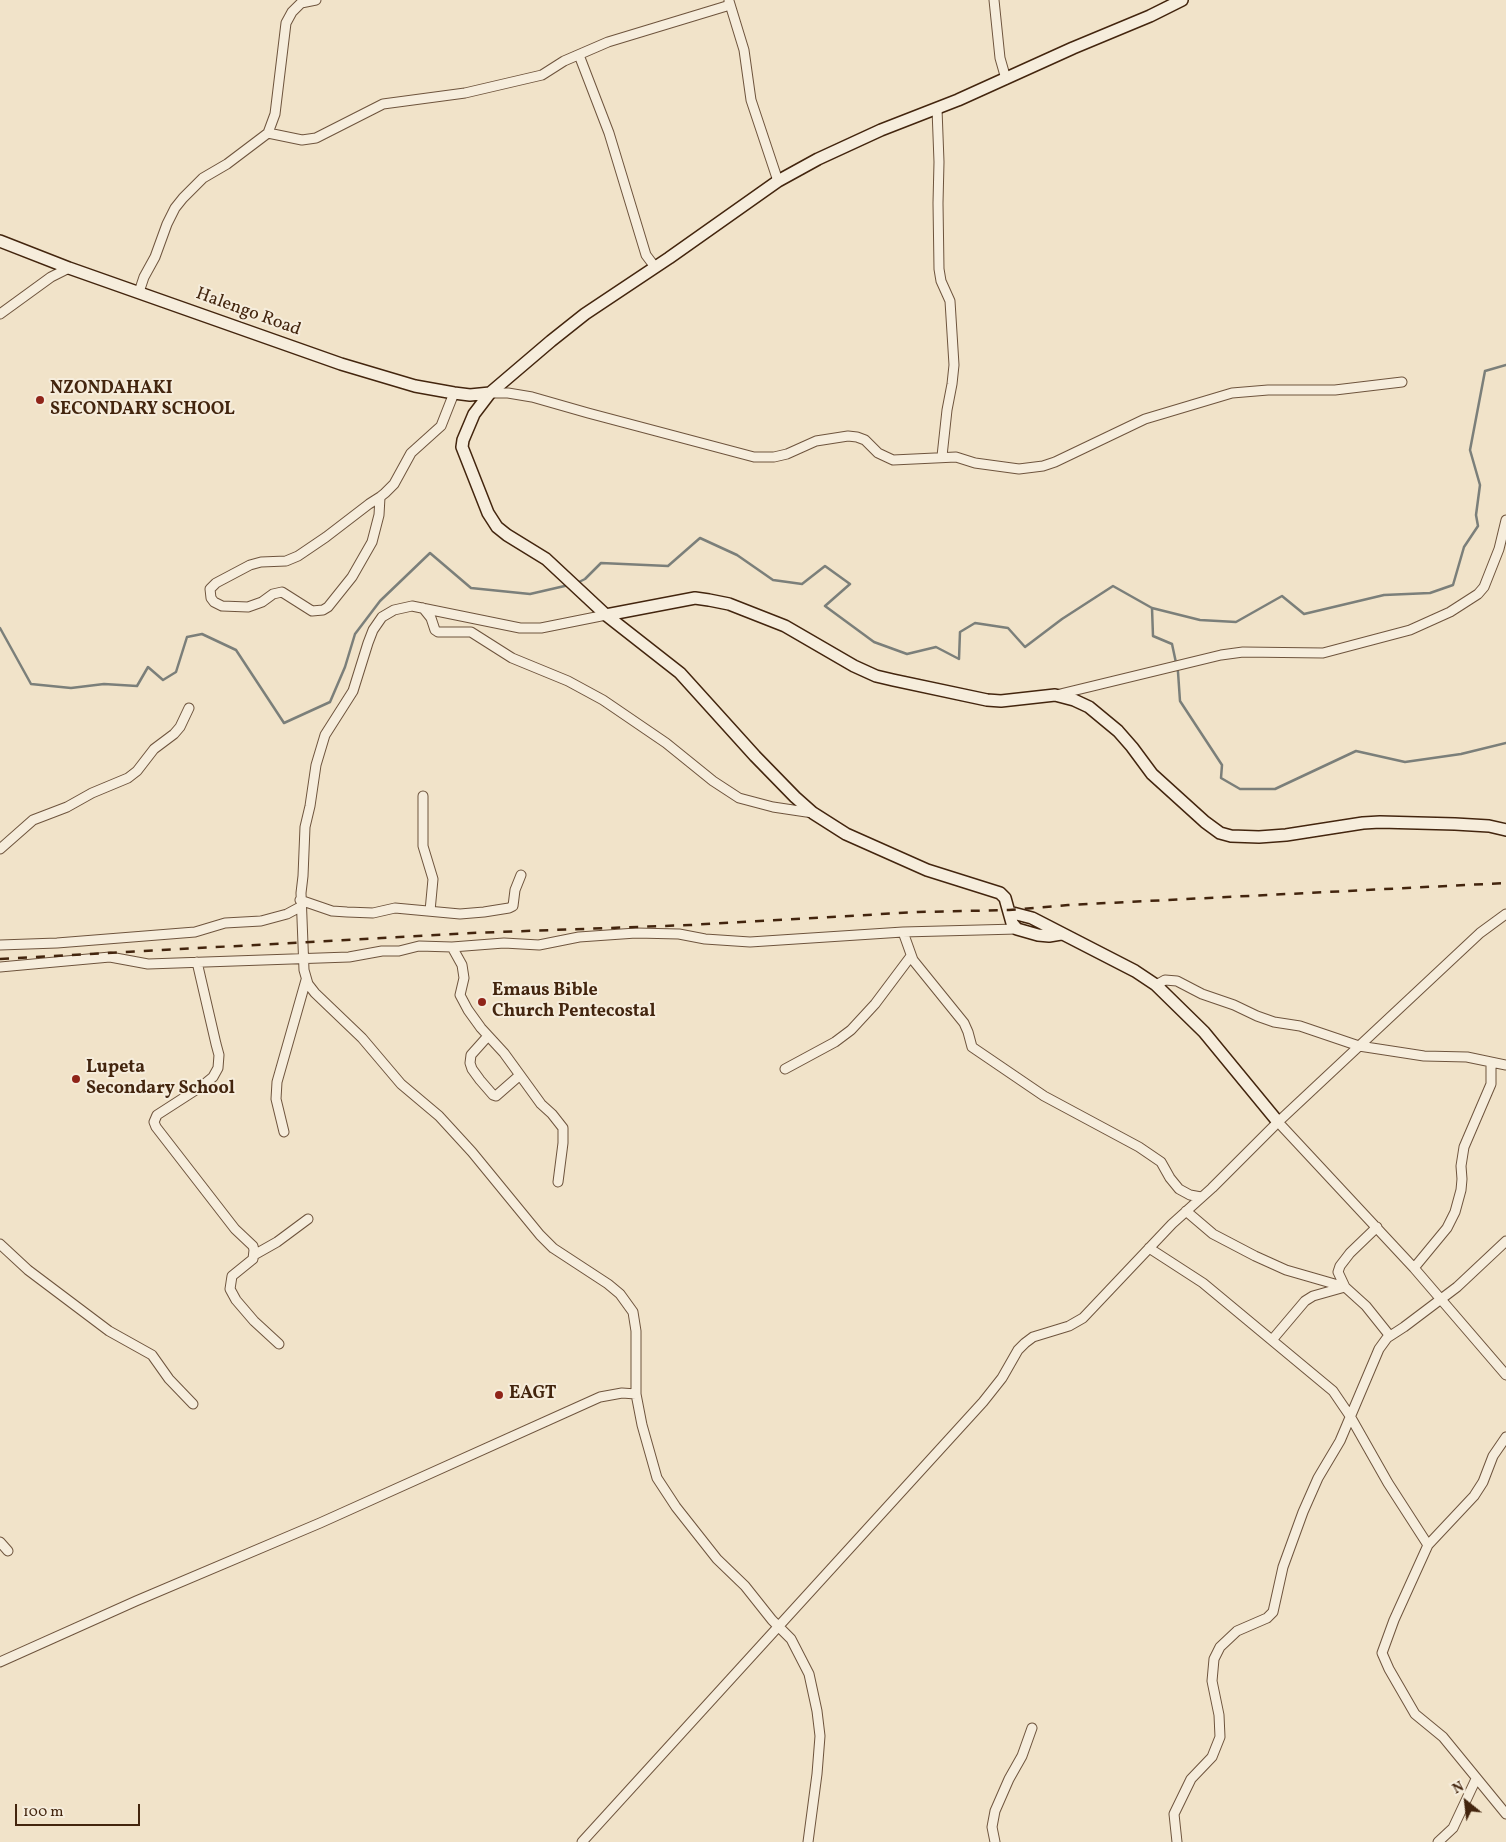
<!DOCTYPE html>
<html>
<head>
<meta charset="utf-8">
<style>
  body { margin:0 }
  #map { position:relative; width:1506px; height:1842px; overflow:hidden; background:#f1e3c9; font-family:Vollkorn,serif }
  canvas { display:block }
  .north { position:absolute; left:1441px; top:1777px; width:50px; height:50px; -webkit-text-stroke:4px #f6eddc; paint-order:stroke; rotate:331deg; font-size:14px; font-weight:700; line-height:20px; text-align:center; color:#43250e }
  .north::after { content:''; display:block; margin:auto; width:18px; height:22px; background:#43250e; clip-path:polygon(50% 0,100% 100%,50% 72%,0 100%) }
  .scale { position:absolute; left:15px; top:1804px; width:125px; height:22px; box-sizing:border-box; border:2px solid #43250e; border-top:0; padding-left:6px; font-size:15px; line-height:18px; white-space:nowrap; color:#43250e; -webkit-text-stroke:4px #f6eddc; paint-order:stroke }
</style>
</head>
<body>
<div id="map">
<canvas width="1506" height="1842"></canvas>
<div class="north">N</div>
<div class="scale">100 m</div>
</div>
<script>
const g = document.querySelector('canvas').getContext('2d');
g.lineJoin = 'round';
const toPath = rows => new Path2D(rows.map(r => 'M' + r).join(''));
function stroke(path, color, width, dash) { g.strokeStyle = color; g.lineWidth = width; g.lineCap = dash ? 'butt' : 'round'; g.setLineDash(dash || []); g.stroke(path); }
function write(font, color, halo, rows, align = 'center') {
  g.font = font + ' Vollkorn,serif'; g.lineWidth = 4; g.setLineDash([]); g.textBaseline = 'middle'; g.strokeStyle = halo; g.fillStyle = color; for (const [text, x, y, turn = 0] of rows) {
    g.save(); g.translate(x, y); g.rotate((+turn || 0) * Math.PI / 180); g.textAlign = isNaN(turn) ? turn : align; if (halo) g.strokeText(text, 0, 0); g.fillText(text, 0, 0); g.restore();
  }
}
const stream = toPath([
  [577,583,585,579,601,563,668,566,700,538,737,555,773,580,802,584,825,566,850,584,825,606,874,642,907,654,936,647,959,659,960,632,975,623,1008,628,1025,647,1062,619,1113,586,1152,608,1200,620,1236,622,1282,596,1304,614,1384,595,1430,593,1453,585,1464,547,1478,526,1476,515,1480,485,1470,450,1485,371,1506,365],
  [1152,608,1153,636,1172,644,1178,672,1180,701,1222,765,1221,778,1240,789,1275,789,1356,751,1405,762,1461,754,1506,743],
  [0,628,31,684,71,688,104,684,137,686,148,667,163,680,176,672,187,637,202,634,236,650,284,723,330,702,345,667,355,634,380,601,430,553,471,588,530,594,569,585]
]);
const street = toPath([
  [994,0,1000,58,1006,79],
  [729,1,744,50,751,100,778,181],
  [579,55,609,133,646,255,655,267],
  [937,109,939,162,938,203,939,269,941,281,950,301,954,365,952,384,947,410,942,456],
  [268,133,302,140,316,138,383,104,465,93,542,75,564,61,608,42,730,5],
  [139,292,144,277,155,257,167,224,175,208,183,198,203,178,227,164,268,133,275,114,286,23,292,12,301,3,316,0],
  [0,314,51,277,69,268],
  [490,393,508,393,532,397,588,413,754,457,774,457,787,454,816,441,848,436,857,437,865,440,878,453,893,460,956,457,975,463,1019,469,1043,466,1055,462,1145,419,1232,393,1268,390,1335,390,1402,382],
  [380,497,379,515,372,542,352,577,328,607,323,610,312,611,282,592,273,594,262,602,248,607,222,606,214,602,211,598,210,589,216,583,250,565,261,562,286,561,298,556,326,537,369,504,380,497,385,493,394,484,411,453,441,426,454,393],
  [423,608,431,618,435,630,438,632,471,632,512,658,568,681,603,700,666,743,713,781,739,798,773,807,813,813],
  [606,615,541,628,520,628,412,606,394,610,382,617,373,630,368,643,353,691,325,735,316,765,310,806,305,827,303,876,301,893,304,970,308,984,315,993,362,1038,401,1084,439,1116,472,1152,540,1235,553,1248,608,1284,620,1294,633,1312,636,1331,636,1394,642,1425,657,1478,676,1507,717,1559,745,1586,772,1620,791,1639,809,1674,817,1711,820,1736,817,1774,808,1842],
  [1056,695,1221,655,1243,652,1323,653,1410,630,1450,612,1478,594,1484,587,1499,549,1506,520],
  [423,796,423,846,433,879,430,911],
  [0,849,33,820,67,807,92,793,128,778,137,771,154,749,174,734,180,727,189,708],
  [300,900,332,911,347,912,373,913,395,908,460,914,484,912,509,908,513,906,515,890,521,875],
  [903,932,913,960,964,1023,968,1032,972,1047,1044,1096,1139,1147,1161,1162,1170,1178,1179,1189,1190,1195,1201,1197],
  [0,945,57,943,195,932,225,923,261,921,287,914,300,907],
  [452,947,462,965,464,978,460,995,468,1010,481,1028,504,1053,541,1104,552,1114,563,1128,563,1143,558,1182],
  [197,962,216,1044,219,1055,218,1068,213,1077,202,1086,157,1115,154,1122,156,1127,235,1229,253,1246,254,1250,253,1259,232,1276,230,1289,236,1300,254,1321,279,1344],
  [0,967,110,957,148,964,349,957,382,951,399,951,419,946,452,947,504,943,539,945,579,937,636,933,679,934,705,939,750,942,903,932,1017,929],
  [1156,985,1165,980,1177,981,1202,994,1234,1005,1257,1016,1274,1022,1300,1026,1359,1046,1424,1056,1467,1057,1506,1065],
  [488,1036,471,1055,470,1063,472,1069,480,1080,493,1095,496,1096,520,1075],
  [785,1069,835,1042,851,1030,875,1004,911,956],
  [1278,1122,1414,1268,1506,1375],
  [284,1132,276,1099,277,1082,306,980],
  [1186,1211,1213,1234,1255,1256,1286,1270,1345,1287],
  [1377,1227,1350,1253,1340,1266,1338,1272,1345,1287,1366,1306,1390,1336],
  [0,1244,28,1270,109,1331,152,1355,169,1379,193,1404],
  [1149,1248,1203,1283,1333,1391,1350,1416,1388,1483,1428,1545],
  [254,1255,277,1242,308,1219],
  [1414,1268,1447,1228,1455,1212,1461,1190,1462,1179,1461,1166,1464,1147,1491,1084,1491,1062],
  [1272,1340,1305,1301,1313,1296,1345,1287],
  [1506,1437,1493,1456,1483,1482,1474,1496,1428,1545,1394,1620,1382,1653,1389,1669,1415,1714,1443,1737,1506,1814],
  [0,1542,8,1551],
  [0,1662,136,1601,320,1523,600,1397,622,1393,636,1394],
  [582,1842,983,1402,1002,1378,1018,1350,1025,1343,1033,1337,1069,1326,1083,1318,1172,1224,1212,1188,1278,1122,1480,933,1506,914],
  [995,1842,992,1827,995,1811,1009,1779,1022,1756,1032,1728],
  [1177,1842,1174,1814,1191,1779,1212,1757,1220,1737,1219,1715,1212,1681,1214,1659,1220,1647,1237,1631,1267,1618,1273,1612,1283,1567,1303,1512,1318,1478,1340,1441,1379,1349,1387,1338,1404,1327,1457,1287,1506,1241],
  [1438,1842,1453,1828,1476,1779]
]);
const secondary = toPath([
  [0,241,69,268,341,364,415,386,454,393,470,395,490,393],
  [606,615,695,598,709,600,729,604,785,626,854,666,876,676,893,680,987,700,1001,701,1055,695,1074,700,1089,707,1118,731,1132,747,1152,774,1205,822,1220,833,1231,836,1259,837,1286,835,1363,823,1380,822,1455,824,1489,826,1506,830],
  [1009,912,1032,918,1135,971,1156,985,1204,1032,1278,1122],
  [1061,934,1049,936,1038,935,1017,929,1012,923,1005,898,1000,893,927,870,846,834,813,813,795,797,755,756,680,673,606,615,546,559,507,535,497,527,488,513,462,447,463,440,474,414,490,393,551,341,585,314,669,258,778,181,818,159,881,130,958,100,1073,48,1150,16,1182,0]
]);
const rail = toPath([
  [0,959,472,933,690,925,918,912,1009,910,1068,905,1506,883]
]);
const markers = [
  [40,400,5,"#8f2418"],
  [482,1002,5,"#8f2418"],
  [76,1079,5,"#8f2418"],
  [499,1395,5,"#8f2418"]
];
const streetNames = [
  ["Halengo Road",248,313,20]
];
const poiNames = [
  ["NZONDAHAKI",50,390],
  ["SECONDARY SCHOOL",50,411],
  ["Emaus Bible",492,992],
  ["Church Pentecostal",492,1013],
  ["Lupeta",86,1069],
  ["Secondary School",86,1090],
  ["EAGT",509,1395]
];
stroke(stream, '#7b7f7a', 2.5);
stroke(street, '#6e543d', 11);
stroke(secondary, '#43250e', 14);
stroke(street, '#f6eddc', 9);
stroke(secondary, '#f6eddc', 11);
stroke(rail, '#43250e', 2.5, [9, 9]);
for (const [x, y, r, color] of markers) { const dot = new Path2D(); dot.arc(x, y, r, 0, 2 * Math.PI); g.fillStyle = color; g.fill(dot); stroke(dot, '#f6eddc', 2); }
write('18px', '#43250e', '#f6eddc', streetNames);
write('bold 18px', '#43250e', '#f6eddc', poiNames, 'left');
</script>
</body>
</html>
